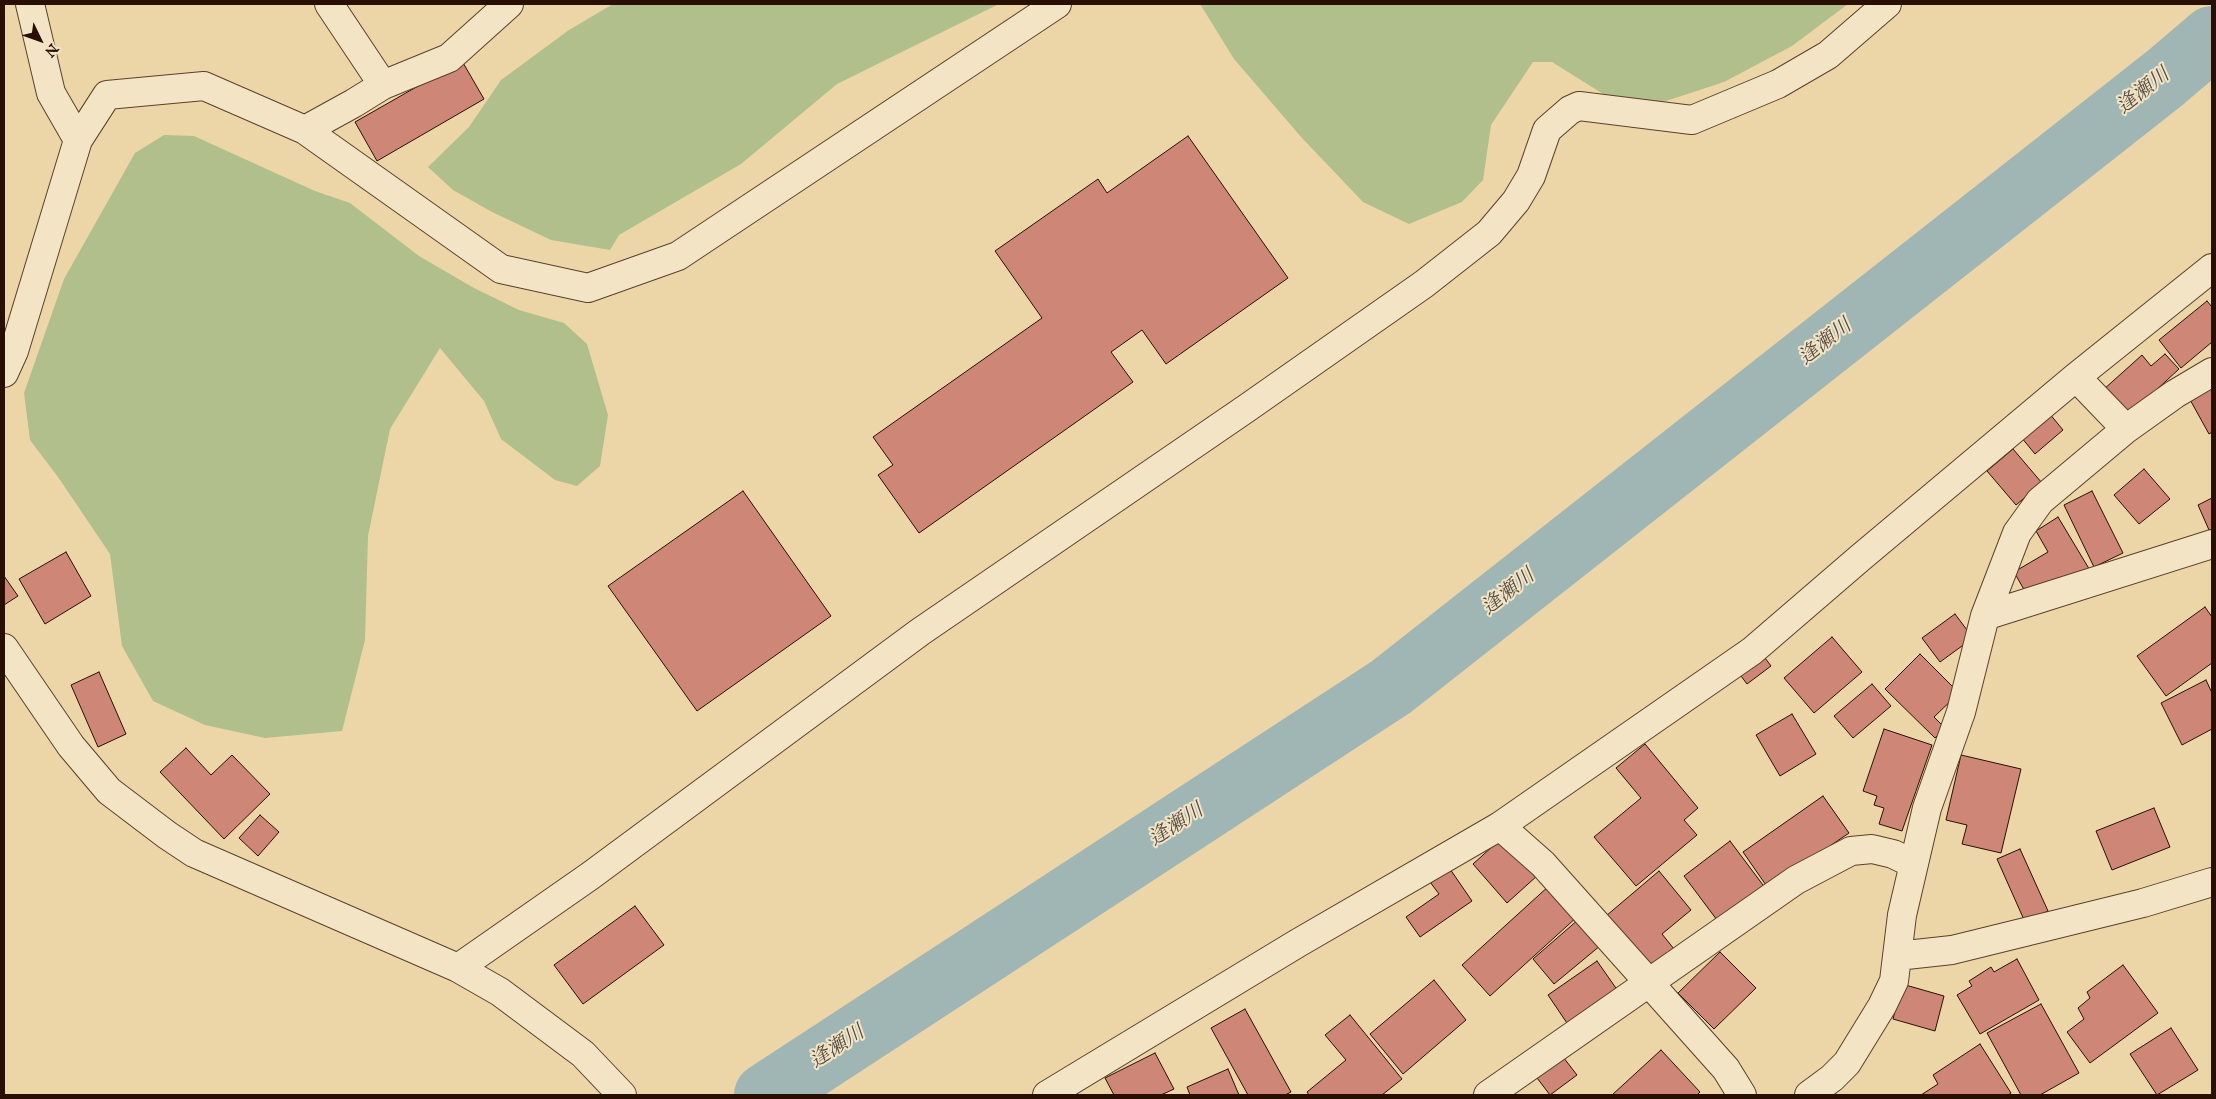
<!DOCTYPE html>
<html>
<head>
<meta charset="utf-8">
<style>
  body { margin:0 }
  #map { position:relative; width:2216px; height:1099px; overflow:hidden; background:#ecd6a7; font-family:"IM FELL English",serif }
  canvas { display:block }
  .frame { position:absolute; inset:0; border:5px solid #280f02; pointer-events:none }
  .north { position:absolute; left:15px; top:15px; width:50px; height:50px; -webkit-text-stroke:4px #f3e4c6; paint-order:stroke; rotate:132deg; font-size:14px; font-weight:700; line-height:20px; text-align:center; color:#280f02 }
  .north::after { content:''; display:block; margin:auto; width:18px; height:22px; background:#280f02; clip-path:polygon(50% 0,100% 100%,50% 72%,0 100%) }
</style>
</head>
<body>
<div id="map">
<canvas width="2216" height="1099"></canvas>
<div class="frame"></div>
<div class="north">N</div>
</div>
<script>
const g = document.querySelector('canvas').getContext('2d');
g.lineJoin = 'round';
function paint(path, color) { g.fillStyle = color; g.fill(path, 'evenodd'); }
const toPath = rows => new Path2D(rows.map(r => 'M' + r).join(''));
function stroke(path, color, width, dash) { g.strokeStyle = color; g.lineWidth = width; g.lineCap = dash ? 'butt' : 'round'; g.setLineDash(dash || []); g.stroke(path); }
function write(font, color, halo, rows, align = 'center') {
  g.font = font + ' "IM FELL English","Noto Serif JP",serif'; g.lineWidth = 4; g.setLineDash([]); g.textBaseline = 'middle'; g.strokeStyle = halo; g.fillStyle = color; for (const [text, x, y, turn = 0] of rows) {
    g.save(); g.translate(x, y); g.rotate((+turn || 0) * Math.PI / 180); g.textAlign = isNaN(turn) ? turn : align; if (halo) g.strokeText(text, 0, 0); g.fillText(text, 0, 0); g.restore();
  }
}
const green = toPath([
  [613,4,999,4,837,84,741,164,619,235,610,250,551,240,492,212,453,190,428,167,469,127,501,80,569,30],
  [1200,4,1848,4,1792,46,1724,82,1660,103,1608,97,1552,62,1533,62,1491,125,1483,180,1462,202,1409,224,1363,202,1302,138,1234,59],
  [164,135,194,136,315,191,350,203,419,256,474,288,519,310,564,323,587,344,608,415,600,466,577,486,555,480,501,439,484,401,440,348,390,429,368,536,365,640,342,731,265,738,205,725,153,701,122,646,110,554,58,477,30,440,24,393,64,279,135,153]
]);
const river = toPath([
  [766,1095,1391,687,2165,78,2212,38]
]);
const building = toPath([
  [462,61,484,99,377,161,355,122,462,61],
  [1188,136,1288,278,1166,364,1142,330,1111,352,1133,382,919,533,878,475,893,465,873,437,1042,318,995,251,1098,179,1107,193,1188,136],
  [2207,301,2212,307,2212,342,2181,368,2159,340,2207,301],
  [2165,354,2179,369,2127,417,2103,390,2142,355,2151,366,2165,354],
  [2212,382,2212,432,2209,434,2188,396,2212,382],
  [2049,413,2063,430,2035,454,2021,437,2049,413],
  [2013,449,2042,483,2016,505,1987,471,2013,449],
  [2144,469,2170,499,2139,524,2114,495,2144,469],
  [743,491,831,616,697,711,608,586,743,491],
  [2092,491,2123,553,2094,567,2064,505,2092,491],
  [2212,498,2212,529,2209,530,2198,505,2212,498],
  [2058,517,2091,572,2030,600,2014,572,2048,552,2036,531,2058,517],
  [66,552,91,596,45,624,19,579,66,552],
  [4,576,18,596,4,605,4,576],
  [2205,607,2212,617,2212,663,2166,696,2137,656,2205,607],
  [1955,614,1973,638,1940,662,1922,638,1955,614],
  [1832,637,1862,672,1814,713,1784,678,1832,637],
  [1762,654,1771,666,1747,684,1738,672,1762,654],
  [1920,654,1959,693,1934,717,1945,728,1935,738,1885,689,1920,654],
  [99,672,126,734,98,747,71,685,99,672],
  [2206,680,2212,693,2212,729,2182,745,2161,703,2206,680],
  [1872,684,1891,706,1853,738,1834,716,1872,684],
  [1792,714,1816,754,1780,776,1756,735,1792,714],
  [1884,729,1932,745,1902,831,1879,824,1884,808,1874,805,1877,796,1863,791,1884,729],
  [1645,744,1698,808,1684,820,1697,835,1636,886,1594,837,1641,798,1616,768,1645,744],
  [186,748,211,775,232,755,270,794,224,839,160,772,186,748],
  [1961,755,2021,769,2001,853,1962,844,1967,825,1946,820,1961,755],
  [1823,796,1849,833,1768,888,1743,852,1823,796],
  [2154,808,2170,847,2112,870,2096,831,2154,808],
  [260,815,279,832,258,856,239,838,260,815],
  [1503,837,1538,875,1507,903,1473,864,1503,837],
  [1730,841,1766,889,1720,924,1684,876,1730,841],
  [2020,849,2048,911,2025,922,1997,859,2020,849],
  [1450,869,1472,901,1420,937,1406,917,1439,894,1430,882,1450,869],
  [1659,871,1691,910,1662,934,1674,949,1651,970,1606,916,1659,871],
  [1550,885,1578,916,1490,996,1462,965,1550,885],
  [635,906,664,945,583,1004,554,965,635,906],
  [1579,919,1601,945,1554,984,1533,959,1579,919],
  [1720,952,1756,988,1714,1029,1678,993,1720,952],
  [2017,959,2039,1000,1980,1034,1957,995,1972,986,1969,981,1991,967,1994,972,2017,959],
  [1597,961,1618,991,1569,1026,1548,995,1597,961],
  [2123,965,2158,1013,2090,1063,2067,1032,2084,1019,2078,1008,2090,998,2087,992,2123,965],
  [1434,980,1466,1020,1403,1074,1370,1034,1434,980],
  [1902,984,1944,996,1935,1031,1893,1019,1902,984],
  [2041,1004,2079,1073,2040,1095,2021,1095,1987,1033,2041,1004],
  [1245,1009,1291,1092,1285,1095,1248,1095,1211,1028,1245,1009],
  [1350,1015,1402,1079,1382,1095,1309,1095,1307,1092,1346,1060,1325,1035,1350,1015],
  [2171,1028,2198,1070,2157,1095,2130,1054,2171,1028],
  [1980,1044,2011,1093,2008,1095,1921,1095,1938,1084,1933,1075,1980,1044],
  [1661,1050,1700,1092,1697,1095,1612,1095,1661,1050],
  [1155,1053,1174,1089,1161,1095,1114,1095,1105,1078,1155,1053],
  [1560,1053,1577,1075,1550,1095,1534,1074,1560,1053],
  [1228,1069,1239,1095,1190,1095,1187,1087,1228,1069]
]);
const minor = toPath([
  [30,4,51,93,78,140],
  [329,4,383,85],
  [305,130,354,103,383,85,449,58,509,4],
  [4,373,14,351,78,140,107,95,204,86,305,130,501,269,588,288,678,256,1057,4],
  [2076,377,2126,429],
  [1985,616,2212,544],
  [4,648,71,746,109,791,167,835,194,853,458,968,500,992,583,1054,622,1095],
  [1500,826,1543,864,1726,1069,1742,1095],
  [1897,956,1952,950,2143,903,2212,882],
  [458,968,590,876,920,632,1247,408,1424,284,1489,233,1516,201,1531,176,1547,130,1570,110,1579,106,1692,120,1778,84,1828,55,1887,4],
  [1047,1095,1298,943,1500,826,1752,651,1860,558,2076,377,2212,268],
  [1488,1095,1796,880,1851,851,1872,849,1893,854,1914,864],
  [1809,1095,1832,1078,1847,1063,1882,1006,1894,981,1902,915,1927,808,1961,712,1985,616,2017,533,2040,501,2126,429,2175,394,2212,372]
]);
const waterNames = [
  ["逢瀬川",2144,92,-38],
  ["逢瀬川",1826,343,-38],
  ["逢瀬川",1509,593,-38],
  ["逢瀬川",1177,826,-33],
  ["逢瀬川",838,1048,-33]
];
paint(green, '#b1bf8c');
stroke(river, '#9fb6b4', 64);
paint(building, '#ce8677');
stroke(building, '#280f02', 1);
stroke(minor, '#59412b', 30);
stroke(minor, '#f3e4c6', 28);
write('italic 20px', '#524940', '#f3e4c6', waterNames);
</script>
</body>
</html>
